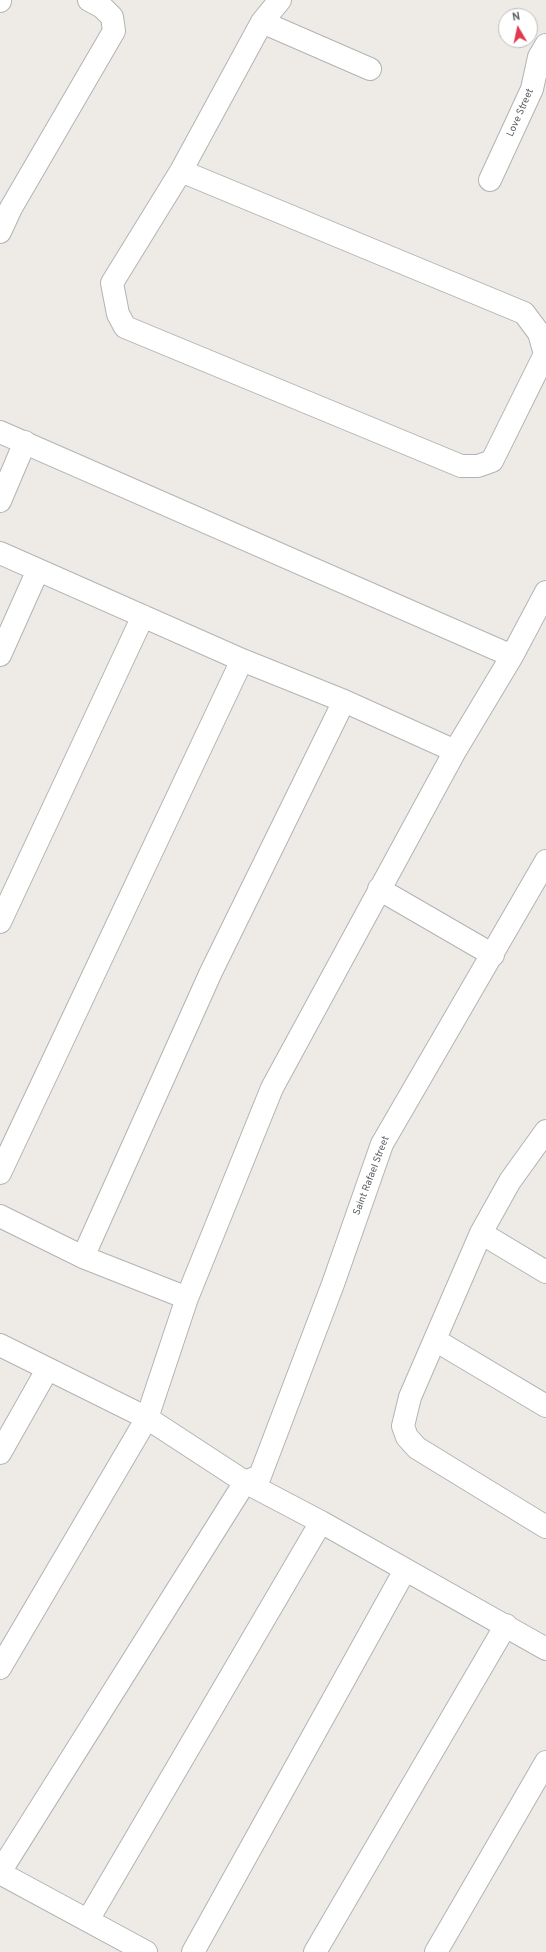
<!DOCTYPE html>
<html>
<head>
<meta charset="utf-8">
<style>
  body { margin:0 }
  #map { position:relative; width:546px; height:1952px; overflow:hidden; background:#eeeae5; font-family:Overpass,sans-serif }
  canvas { display:block }
  .north { position:absolute; left:498px; top:8px; width:40px; height:40px; box-sizing:border-box; background:#fff; border:1px solid #bec0c1; border-radius:50%; rotate:351deg; font-size:11px; font-weight:700; line-height:16px; text-align:center; color:#5d6264 }
  .north::after { content:''; display:block; margin:auto; width:14px; height:18px; background:#df3a4f; clip-path:polygon(50% 0,100% 100%,50% 72%,0 100%) }
</style>
</head>
<body>
<div id="map">
<canvas width="546" height="1952"></canvas>
<div class="north">N</div>
</div>
<script>
const g = document.querySelector('canvas').getContext('2d');
g.lineJoin = 'round';
const toPath = rows => new Path2D(rows.map(r => 'M' + r).join(''));
function stroke(path, color, width, dash) { g.strokeStyle = color; g.lineWidth = width; g.lineCap = dash ? 'butt' : 'round'; g.setLineDash(dash || []); g.stroke(path); }
function write(font, color, halo, rows, align = 'center') {
  g.font = font + ' Overpass,sans-serif'; g.lineWidth = 4; g.setLineDash([]); g.textBaseline = 'middle'; g.strokeStyle = halo; g.fillStyle = color; for (const [text, x, y, turn = 0] of rows) {
    g.save(); g.translate(x, y); g.rotate((+turn || 0) * Math.PI / 180); g.textAlign = isNaN(turn) ? turn : align; if (halo) g.strokeText(text, 0, 0); g.fillText(text, 0, 0); g.restore();
  }
}
const street = toPath([
  [0,1,0,0],
  [262,22,370,69],
  [181,171,524,313,539,333,545,354,492,461,478,466,461,466,125,327,118,314,112,283,181,171,262,22,280,0],
  [490,180,532,89,539,57,546,45],
  [0,232,11,208,114,31,112,17,102,7,89,0],
  [0,432,512,656],
  [0,501,25,442],
  [0,553,242,660,344,701,455,751],
  [0,655,38,570],
  [379,889,493,955],
  [0,922,143,616],
  [546,1131,510,1181,481,1233,410,1397,403,1426,407,1437,417,1448,546,1527],
  [0,1173,242,660],
  [0,1216,83,1257,187,1298],
  [481,1233,546,1272],
  [83,1257,211,972,344,701],
  [435,1340,546,1406],
  [0,1345,147,1418,245,1482,321,1522,546,1649],
  [0,1453,47,1370],
  [0,1668,147,1418,187,1298,272,1088,455,751,512,656,546,592],
  [0,1872,245,1482,260,1476,333,1284,382,1144,546,861],
  [0,1873,146,1952],
  [88,1920,321,1522],
  [193,1952,405,1570],
  [315,1952,506,1625],
  [436,1952,546,1762]
]);
const streetNames = [
  ["Love Street",521,113,-66],
  ["Saint Rafael Street",372,1176,-69]
];
stroke(street, '#b0b4b6', 24);
stroke(street, '#fff', 22);
write('10px', '#5d6264', '#fff', streetNames);
</script>
</body>
</html>
